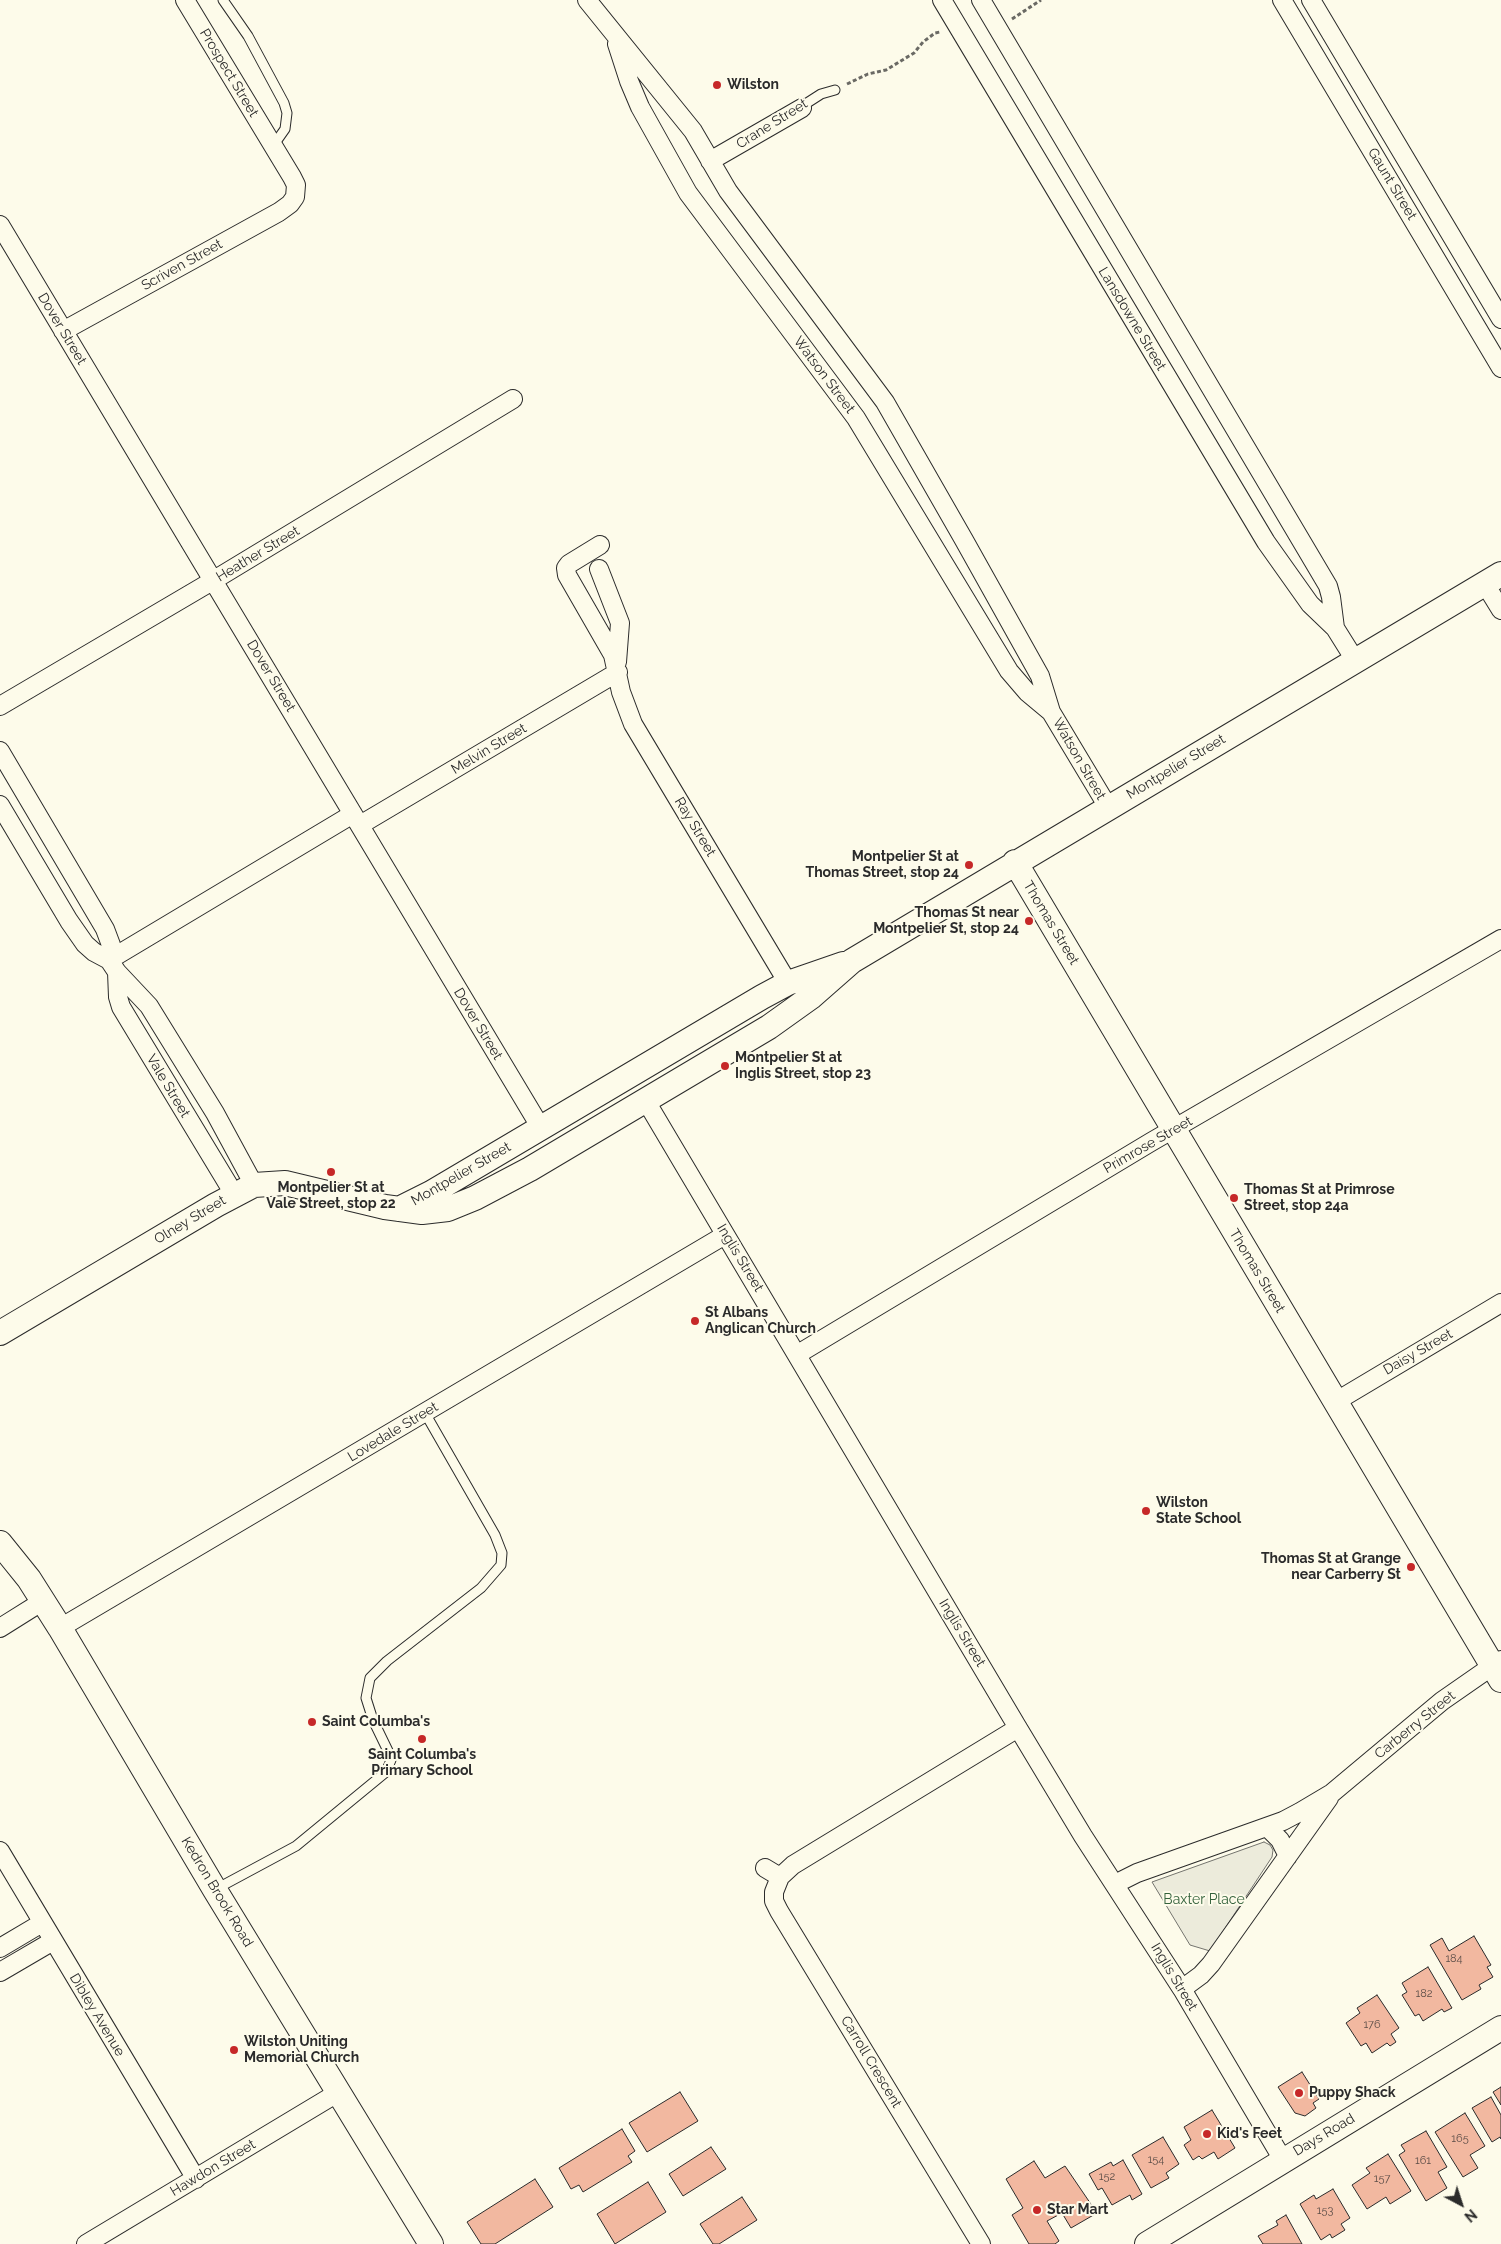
<!DOCTYPE html>
<html>
<head>
<meta charset="utf-8">
<style>
  body { margin:0 }
  #map { position:relative; width:1501px; height:2244px; overflow:hidden; background:#fdfbea; font-family:Raleway,sans-serif }
  canvas { display:block }
  .north { position:absolute; left:1436px; top:2179px; width:50px; height:50px; -webkit-text-stroke:4px #fdfbea; paint-order:stroke; rotate:140deg; font-size:14px; font-weight:700; line-height:20px; text-align:center; color:#2b2b2b }
  .north::after { content:''; display:block; margin:auto; width:18px; height:22px; background:#2b2b2b; clip-path:polygon(50% 0,100% 100%,50% 72%,0 100%) }
</style>
</head>
<body>
<div id="map">
<canvas width="1501" height="2244"></canvas>
<div class="north">N</div>
</div>
<script>
const g = document.querySelector('canvas').getContext('2d');
g.lineJoin = 'round';
function paint(path, color) { g.fillStyle = color; g.fill(path, 'evenodd'); }
const toPath = rows => new Path2D(rows.map(r => 'M' + r).join(''));
function stroke(path, color, width, dash) { g.strokeStyle = color; g.lineWidth = width; g.lineCap = dash ? 'butt' : 'round'; g.setLineDash(dash || []); g.stroke(path); }
function write(font, color, halo, rows, align = 'center') {
  g.font = font + ' Raleway,sans-serif'; g.lineWidth = 4; g.setLineDash([]); g.textBaseline = 'middle'; g.strokeStyle = halo; g.fillStyle = color; for (const [text, x, y, turn = 0] of rows) {
    g.save(); g.translate(x, y); g.rotate((+turn || 0) * Math.PI / 180); g.textAlign = isNaN(turn) ? turn : align; if (halo) g.strokeText(text, 0, 0); g.fillText(text, 0, 0); g.restore();
  }
}
const green = toPath([
  [1264,1842,1270,1845,1273,1850,1272,1857,1210,1951,1190,1945,1152,1882,1264,1842]
]);
const building = toPath([
  [1474,1936,1491,1965,1487,1967,1493,1977,1479,1985,1481,1989,1462,2000,1430,1945,1442,1938,1449,1951,1474,1936],
  [1428,1967,1452,2008,1444,2012,1442,2009,1423,2021,1419,2014,1415,2016,1402,1995,1407,1992,1402,1983,1428,1967],
  [1377,1995,1399,2028,1391,2034,1396,2042,1390,2046,1387,2043,1372,2053,1366,2043,1361,2046,1346,2023,1360,2013,1357,2008,1377,1995],
  [1302,2072,1319,2099,1313,2103,1316,2108,1305,2116,1295,2113,1278,2087,1302,2072],
  [1501,2087,1501,2105,1493,2092,1501,2087],
  [680,2092,698,2121,647,2152,629,2123,680,2092],
  [1491,2097,1501,2115,1501,2139,1500,2137,1492,2142,1472,2108,1491,2097],
  [1212,2110,1235,2148,1218,2159,1214,2152,1202,2159,1199,2156,1193,2160,1184,2145,1191,2140,1184,2127,1212,2110],
  [1465,2113,1485,2146,1470,2155,1478,2168,1463,2177,1435,2132,1465,2113],
  [622,2129,635,2151,628,2156,632,2162,583,2192,579,2185,571,2189,559,2168,622,2129],
  [1426,2131,1447,2167,1438,2172,1447,2188,1426,2201,1399,2155,1405,2151,1401,2145,1426,2131],
  [1163,2137,1179,2164,1166,2173,1169,2178,1151,2188,1132,2155,1163,2137],
  [711,2147,726,2169,683,2196,669,2174,711,2147],
  [1388,2154,1411,2191,1390,2204,1386,2197,1367,2209,1352,2185,1370,2173,1366,2168,1388,2154],
  [1123,2160,1142,2194,1132,2200,1130,2195,1112,2205,1102,2188,1098,2190,1089,2174,1111,2162,1113,2166,1123,2160],
  [1034,2161,1045,2178,1065,2166,1097,2213,1071,2228,1062,2213,1047,2221,1059,2241,1055,2244,1029,2244,1012,2215,1023,2208,1006,2179,1034,2161],
  [535,2179,553,2207,495,2244,481,2244,467,2222,535,2179],
  [648,2182,666,2212,615,2244,597,2214,648,2182],
  [1333,2189,1350,2218,1341,2224,1345,2230,1332,2238,1330,2234,1321,2240,1300,2204,1314,2195,1316,2199,1333,2189],
  [742,2197,757,2220,719,2244,713,2244,700,2224,742,2197],
  [1286,2215,1302,2244,1263,2244,1258,2236,1278,2225,1276,2221,1286,2215]
]);
const path = toPath([
  [1012,19,1041,0],
  [847,84,868,74,886,70,914,53,923,42,935,33,940,32]
]);
const lane = toPath([
  [223,0,248,36,284,103,287,113,285,129,273,146],
  [802,108,807,103,821,94,835,90],
  [216,1889,296,1846,386,1772,391,1760,389,1753,373,1720,366,1698,370,1678,387,1661,481,1588,501,1565,502,1553,495,1535,425,1413]
]);
const street = toPath([
  [587,0,693,131,728,191,885,402,964,540,1040,676,1051,712,1108,807],
  [942,0,1266,542,1310,604,1335,628,1355,660],
  [981,0,1328,586,1331,597,1335,628],
  [1282,0,1501,368],
  [1311,0,1501,319],
  [617,44,629,81,640,107,688,193,856,418,1009,671,1027,692,1051,712],
  [710,161,802,108],
  [0,225,541,1128],
  [63,331,279,212,290,204,295,197,296,185,292,177,185,0],
  [600,545,569,564,566,568,567,575,613,655,621,692,633,724,788,983],
  [599,569,620,623,617,662],
  [1485,584,1501,610],
  [0,706,214,580,513,399],
  [0,751,105,929,111,945,109,960],
  [0,805,69,921,85,944,94,952,109,960,117,972,149,1006,215,1113,254,1185],
  [360,825,618,672],
  [109,960,353,814],
  [117,972,118,997,121,1007,234,1194],
  [646,1101,1018,1728,1083,1836,1182,1989,1283,2160],
  [798,1354,1151,1142,1501,939],
  [1335,1402,1501,1303],
  [0,1628,43,1601],
  [60,1628,725,1235],
  [1267,1827,1280,1840,1288,1856],
  [0,1851,196,2179],
  [765,1868,780,1877],
  [1115,1884,1137,1873,1283,1821,1300,1812,1332,1793,1442,1701,1501,1660],
  [0,1948,42,1923],
  [0,1972,53,1941],
  [1182,1989,1201,1975,1211,1964,1329,1798],
  [86,2244,339,2092],
  [981,2244,779,1911,774,1901,774,1892,780,1877,793,1865,1018,1728]
]);
const secondary = toPath([
  [1015,862,1501,1680],
  [399,1209,431,1193,762,997,788,983,843,964],
  [0,1333,216,1205,254,1185,285,1183,385,1207,422,1212,448,1209,475,1198,530,1169,769,1027,811,997,852,961,1501,574],
  [0,1543,29,1579,60,1628,215,1890,431,2244],
  [1147,2244,1501,2028]
]);
const markers = [
  [717,85,5,"#c62828"],
  [969,865,5,"#c62828"],
  [1029,921,5,"#c62828"],
  [725,1066,5,"#c62828"],
  [331,1172,5,"#c62828"],
  [1234,1198,5,"#c62828"],
  [695,1321,5,"#c62828"],
  [1146,1511,5,"#c62828"],
  [1411,1567,5,"#c62828"],
  [312,1722,5,"#c62828"],
  [422,1739,5,"#c62828"],
  [234,2050,5,"#c62828"],
  [1299,2093,5,"#c62828"],
  [1207,2134,5,"#c62828"],
  [1037,2210,5,"#c62828"]
];
const numberNames = [
  ["184",1454,1959],
  ["182",1424,1994],
  ["176",1372,2025],
  ["165",1460,2139],
  ["154",1156,2160],
  ["161",1423,2161],
  ["152",1107,2177],
  ["157",1382,2179],
  ["153",1325,2211]
];
const streetNames = [
  ["Prospect Street",229,73,59],
  ["Crane Street",772,124,-32],
  ["Gaunt Street",1392,184,59],
  ["Scriven Street",182,265,-29],
  ["Lansdowne Street",1132,319,59],
  ["Dover Street",62,329,59],
  ["Watson Street",824,375,53],
  ["Heather Street",258,554,-31],
  ["Dover Street",271,676,59],
  ["Melvin Street",489,749,-31],
  ["Watson Street",1079,759,60],
  ["Montpelier Street",1176,767,-31],
  ["Ray Street",695,827,59],
  ["Thomas Street",1051,923,59],
  ["Dover Street",478,1024,59],
  ["Vale Street",168,1086,59],
  ["Primrose Street",1148,1145,-30],
  ["Montpelier Street",461,1174,-30],
  ["Olney Street",190,1220,-31],
  ["Inglis Street",740,1258,59],
  ["Thomas Street",1257,1271,59],
  ["Daisy Street",1418,1352,-30],
  ["Lovedale Street",393,1432,-31],
  ["Inglis Street",962,1633,59],
  ["Carberry Street",1415,1725,-39],
  ["Kedron Brook Road",217,1892,59],
  ["Inglis Street",1174,1977,59],
  ["Dibley Avenue",97,2015,59],
  ["Carroll Crescent",871,2062,59],
  ["Days Road",1324,2135,-31],
  ["Hawdon Street",213,2168,-31]
];
const poiNames = [
  ["Wilston",727,85],
  ["Montpelier St at",959,857,"right"],
  ["Thomas Street, stop 24",959,873,"right"],
  ["Thomas St near",1019,913,"right"],
  ["Montpelier St, stop 24",1019,929,"right"],
  ["Montpelier St at",735,1058],
  ["Inglis Street, stop 23",735,1074],
  ["Montpelier St at",331,1188,"center"],
  ["Vale Street, stop 22",331,1204,"center"],
  ["Thomas St at Primrose",1244,1190],
  ["Street, stop 24a",1244,1206],
  ["St Albans",705,1313],
  ["Anglican Church",705,1329],
  ["Wilston",1156,1503],
  ["State School",1156,1519],
  ["Thomas St at Grange",1401,1559,"right"],
  ["near Carberry St",1401,1575,"right"],
  ["Saint Columba's",322,1722],
  ["Saint Columba's",422,1755,"center"],
  ["Primary School",422,1771,"center"],
  ["Wilston Uniting",244,2042],
  ["Memorial Church",244,2058],
  ["Puppy Shack",1309,2093],
  ["Kid's Feet",1217,2134],
  ["Star Mart",1047,2210]
];
const parkNames = [
  ["Baxter Place",1204,1900]
];
paint(green, '#ecebdb');
stroke(green, '#74746e', 1);
paint(building, '#f2b8a0');
stroke(building, '#2b2b2b', 1);
stroke(lane, '#2b2b2b', 11);
stroke(street, '#2b2b2b', 20);
stroke(secondary, '#2b2b2b', 26);
stroke(path, '#6a6964', 3, [4, 2.5]);
stroke(lane, '#fdfbea', 9);
stroke(street, '#fdfbea', 18);
stroke(secondary, '#fdfbea', 24);
for (const [x, y, r, color] of markers) { const dot = new Path2D(); dot.arc(x, y, r, 0, 2 * Math.PI); g.fillStyle = color; g.fill(dot); stroke(dot, '#fdfbea', 2); }
write('11px', '#5d4e48', null, numberNames);
write('14px', '#2b2b2b', '#fdfbea', streetNames);
write('bold 14px', '#2b2b2b', '#fdfbea', poiNames, 'left');
write('14px', '#34623c', '#fdfbea', parkNames);
</script>
</body>
</html>
